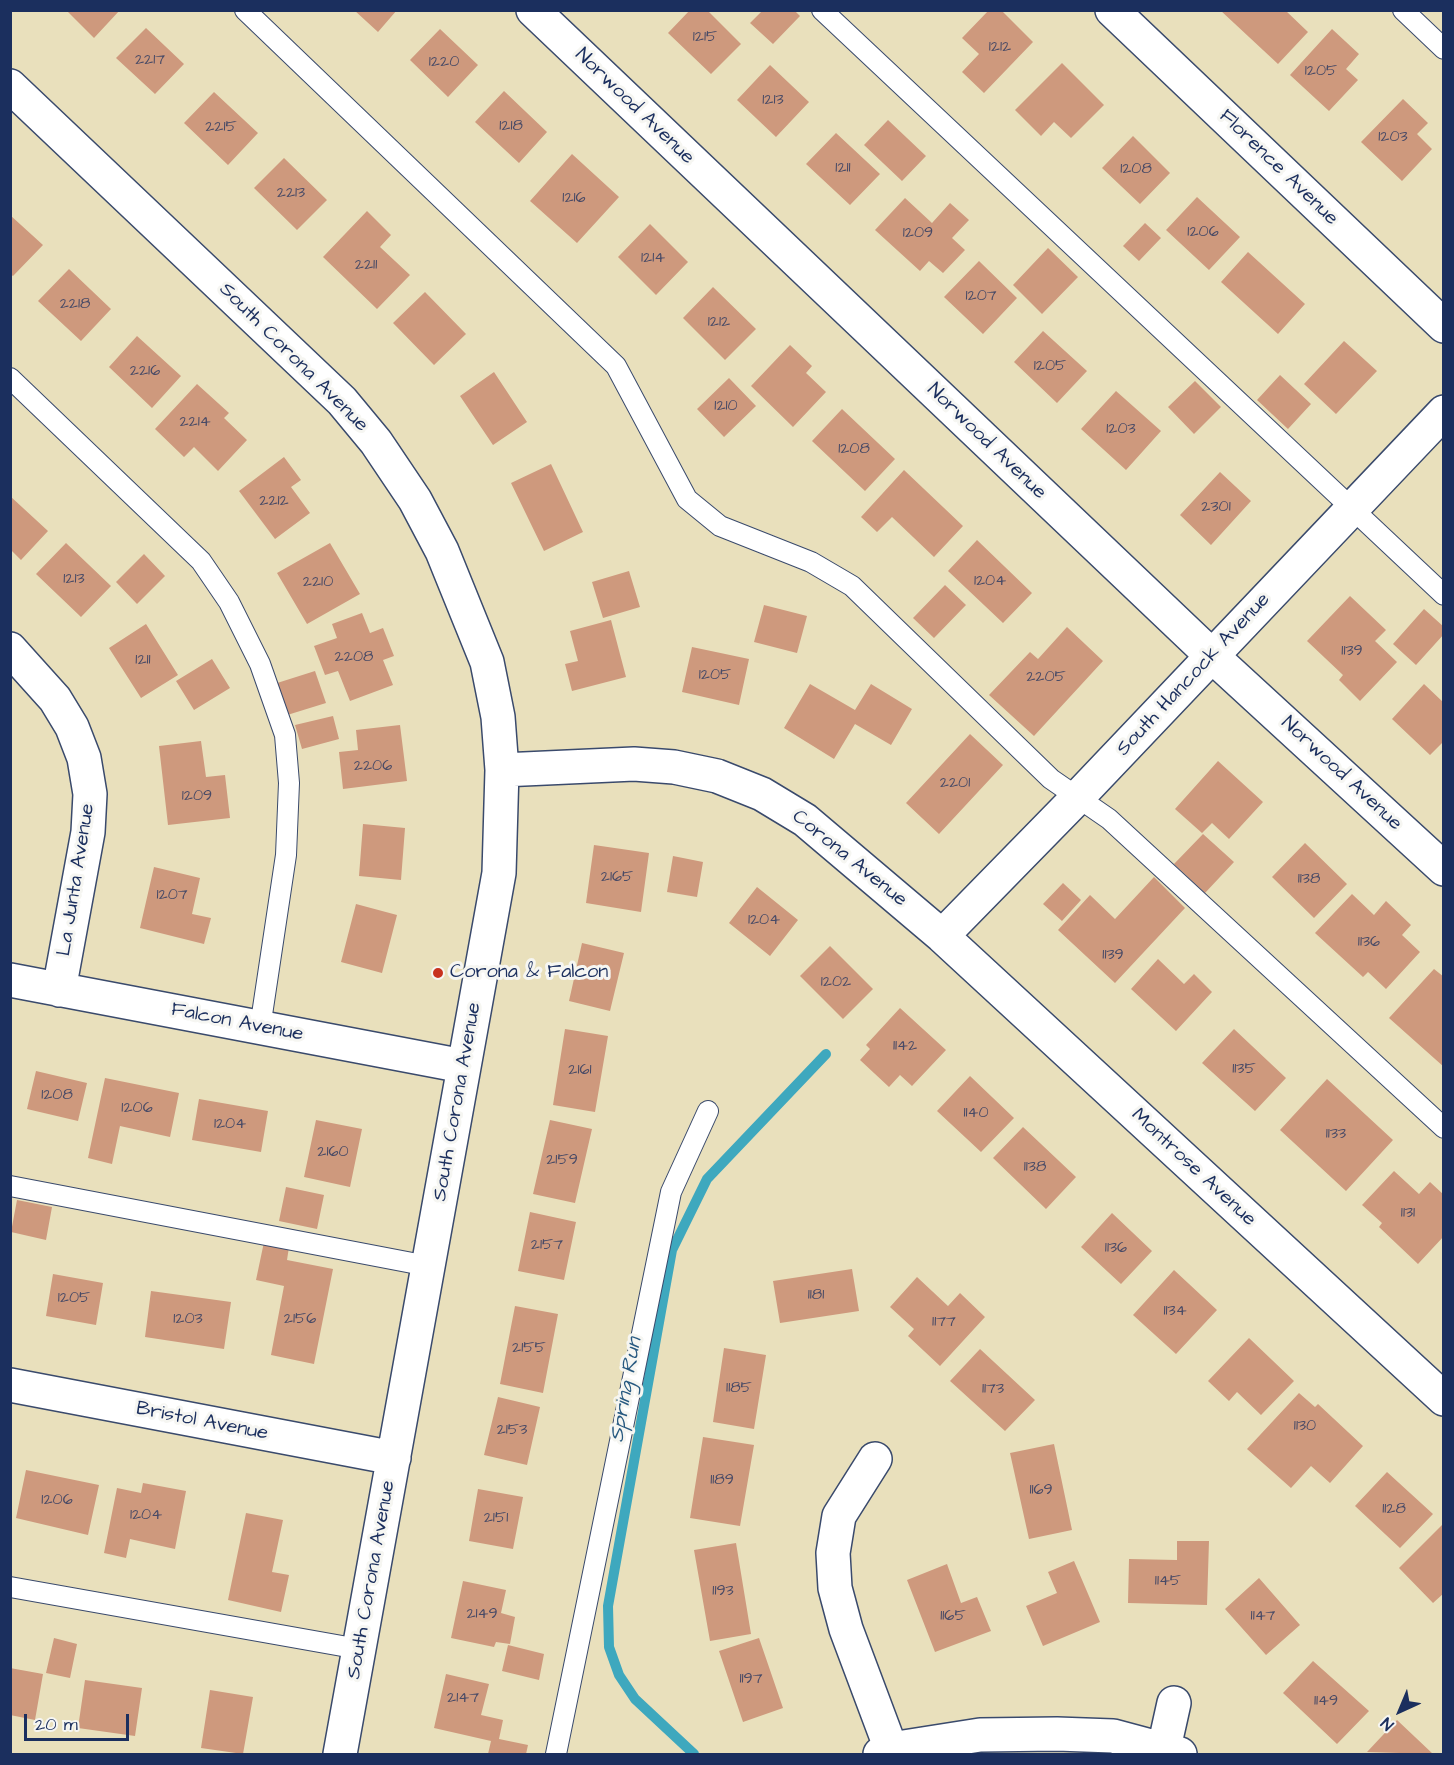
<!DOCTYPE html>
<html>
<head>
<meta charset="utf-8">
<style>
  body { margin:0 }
  #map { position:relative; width:1454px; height:1765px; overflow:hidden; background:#e9e0bc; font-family:"Architects Daughter",sans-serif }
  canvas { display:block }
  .frame { position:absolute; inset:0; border:12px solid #1b2f5e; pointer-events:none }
  .north { position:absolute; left:1370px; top:1681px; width:60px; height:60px; -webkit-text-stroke:4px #f6f6f2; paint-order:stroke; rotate:224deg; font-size:16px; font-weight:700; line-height:24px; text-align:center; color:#1b2f5e }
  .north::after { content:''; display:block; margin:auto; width:21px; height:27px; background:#1b2f5e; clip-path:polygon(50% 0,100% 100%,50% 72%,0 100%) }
  .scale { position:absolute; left:24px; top:1714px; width:105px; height:27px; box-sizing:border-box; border:3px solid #1b2f5e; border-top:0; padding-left:8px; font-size:18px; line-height:21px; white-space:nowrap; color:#1b2f5e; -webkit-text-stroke:4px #f6f6f2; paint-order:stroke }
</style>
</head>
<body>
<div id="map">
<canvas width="1454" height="1765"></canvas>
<div class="frame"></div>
<div class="north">N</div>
<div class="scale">20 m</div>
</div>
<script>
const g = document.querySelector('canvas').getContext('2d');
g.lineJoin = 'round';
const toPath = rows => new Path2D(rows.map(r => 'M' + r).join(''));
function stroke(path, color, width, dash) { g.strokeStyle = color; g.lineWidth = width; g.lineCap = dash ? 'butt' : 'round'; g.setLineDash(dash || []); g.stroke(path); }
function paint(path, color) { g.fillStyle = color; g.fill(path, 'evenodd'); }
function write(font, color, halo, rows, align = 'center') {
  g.font = font + ' "Architects Daughter",sans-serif'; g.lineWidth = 6; g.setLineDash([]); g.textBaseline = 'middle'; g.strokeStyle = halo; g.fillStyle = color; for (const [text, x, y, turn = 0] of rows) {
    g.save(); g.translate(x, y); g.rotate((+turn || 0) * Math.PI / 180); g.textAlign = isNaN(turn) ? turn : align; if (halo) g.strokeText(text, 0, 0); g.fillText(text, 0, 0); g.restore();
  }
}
const stream = toPath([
  [694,1754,635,1699,619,1675,609,1647,608,1606,672,1250,707,1179,826,1054]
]);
const building = toPath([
  [66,10,120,10,94,38],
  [354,10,397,10,378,32],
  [690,10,707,10,741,44,711,74,668,33],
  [763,10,794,10,800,16,773,44,750,23],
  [989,10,1001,10,1033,42,984,93,962,72,979,54,962,38],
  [1220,10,1285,10,1308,32,1278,64],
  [146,28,184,64,155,94,116,58],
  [440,29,478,65,448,97,410,60],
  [1332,29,1359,54,1346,69,1358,80,1329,111,1290,75],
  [1062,63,1104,105,1071,138,1054,122,1041,136,1015,110],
  [770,65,809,102,776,137,737,100],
  [504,91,547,132,519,163,475,122],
  [214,92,258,133,228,165,184,123],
  [1403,99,1428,123,1417,134,1432,149,1402,181,1361,142],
  [888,120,926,156,902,181,864,145],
  [836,133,880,174,850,205,806,164],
  [1133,136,1170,173,1140,204,1102,168],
  [572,154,619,197,577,243,530,201],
  [284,158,327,200,297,230,254,188],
  [1197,197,1240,237,1209,270,1166,230],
  [905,198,932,223,950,203,969,220,952,238,965,250,943,273,929,261,920,271,875,230],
  [367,211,391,235,380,247,410,275,377,309,323,257],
  [10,215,43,245,13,276,10,274],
  [1145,223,1161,238,1139,261,1123,246],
  [650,224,688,262,656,295,618,257],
  [1048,248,1078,277,1042,314,1013,285],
  [1248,252,1305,304,1278,334,1221,282],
  [979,261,1017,298,983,334,944,297],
  [69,269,111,309,81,341,38,301],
  [713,287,756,329,725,360,683,318],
  [425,292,466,334,434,365,393,323],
  [1043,331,1087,371,1057,403,1014,362],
  [137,336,181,376,152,408,109,367],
  [1344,341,1377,371,1336,414,1304,384],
  [790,345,812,366,806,373,826,392,793,427,751,386],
  [494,372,527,422,493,445,460,396],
  [1280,375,1311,404,1288,429,1257,400],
  [729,378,756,406,724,437,697,409],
  [1195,381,1221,407,1194,434,1168,407],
  [197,384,229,413,224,418,247,440,218,471,194,447,184,457,155,429],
  [1116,391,1161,431,1126,470,1081,429],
  [842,409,895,459,865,491,812,441],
  [284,457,301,480,291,487,310,513,275,539,239,491],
  [551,464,583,532,544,551,511,483],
  [904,470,963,526,934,557,892,517,877,532,861,517],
  [1220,472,1251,501,1211,545,1180,515],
  [10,496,48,531,21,560,10,549],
  [977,540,1032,593,1003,623,948,571],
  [66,543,111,586,81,617,36,574],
  [330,543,360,594,307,624,277,573],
  [144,554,165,576,137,604,116,582],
  [629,571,640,607,603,618,592,582],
  [945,585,966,605,934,638,913,618],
  [1350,596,1386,630,1375,641,1397,662,1360,701,1339,680,1343,675,1307,641],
  [764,605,807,616,797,653,754,642],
  [1424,609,1444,627,1444,634,1416,665,1393,644],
  [362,613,370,633,383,628,394,656,383,660,393,685,350,701,338,671,325,675,314,646,337,638,332,624],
  [611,620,626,677,572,691,565,664,578,661,570,631],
  [146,624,178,675,141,698,109,648],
  [1067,627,1103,661,1034,736,989,695,1030,652,1038,659],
  [692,647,749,659,739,705,682,692],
  [212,659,230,688,194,710,176,681],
  [315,671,326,703,284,716,274,684],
  [810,684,855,710,871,684,912,709,891,745,855,724,834,759,784,728],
  [1424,684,1444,703,1444,741,1430,755,1392,719],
  [333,716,339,739,302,749,295,725],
  [400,725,407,781,343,789,339,752,358,750,356,730],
  [970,734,1003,765,939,834,906,803],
  [201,741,206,777,225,775,230,818,168,825,159,746],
  [1218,761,1263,802,1229,839,1212,823,1202,833,1175,809],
  [363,824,405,828,401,880,359,876],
  [1203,834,1234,862,1205,893,1174,864],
  [1305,843,1347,884,1314,918,1272,877],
  [594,845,649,853,641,912,586,903],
  [673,856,703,862,697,897,667,892],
  [154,867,200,878,192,914,211,918,204,944,140,928],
  [1154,877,1185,908,1115,983,1058,930,1090,895,1115,919],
  [1063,883,1081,900,1062,921,1043,904],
  [757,887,798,920,770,956,729,923],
  [1352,894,1374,915,1386,901,1411,925,1402,935,1420,952,1386,989,1368,972,1363,977,1315,933],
  [356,904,397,915,382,973,341,962],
  [582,943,624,953,610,1011,569,1001],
  [830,946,873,989,843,1019,800,976],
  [1158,959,1184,984,1194,974,1212,992,1176,1031,1131,989],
  [1434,969,1444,977,1444,1067,1389,1018],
  [900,1008,946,1050,912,1086,900,1075,889,1087,860,1060,870,1049,866,1045],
  [565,1029,608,1036,595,1112,553,1105],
  [1234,1029,1286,1078,1255,1111,1202,1063],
  [36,1071,87,1083,78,1121,27,1109],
  [970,1076,1014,1118,981,1152,937,1111],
  [105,1078,179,1093,170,1137,120,1126,112,1164,88,1158],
  [1327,1079,1393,1140,1346,1191,1280,1130],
  [199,1099,268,1111,261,1152,192,1140],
  [316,1120,362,1129,350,1187,304,1177],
  [550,1120,592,1129,575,1203,533,1194],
  [1023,1127,1076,1177,1046,1209,993,1158],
  [1394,1171,1419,1194,1430,1182,1444,1195,1444,1236,1418,1264,1379,1227,1382,1223,1362,1205],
  [286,1187,324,1195,317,1229,279,1221],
  [17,1200,52,1207,46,1240,11,1232],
  [530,1212,576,1222,564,1280,518,1271],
  [1112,1213,1152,1251,1121,1284,1081,1247],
  [264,1242,289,1247,287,1260,333,1269,314,1364,271,1355,284,1286,256,1280],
  [852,1269,859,1311,780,1323,773,1281],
  [1174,1270,1217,1310,1176,1354,1133,1315],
  [53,1274,103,1283,96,1325,46,1316],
  [917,1277,948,1306,960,1293,985,1317,940,1366,908,1336,914,1329,890,1307],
  [151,1291,231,1302,224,1349,145,1337],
  [515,1306,558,1314,543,1393,500,1384],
  [1249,1338,1294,1381,1261,1415,1237,1392,1229,1401,1208,1381],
  [724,1348,766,1355,754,1429,713,1422],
  [980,1349,1035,1400,1005,1431,950,1381],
  [1299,1393,1315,1407,1318,1404,1363,1446,1330,1483,1311,1466,1291,1488,1247,1449],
  [498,1397,540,1407,527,1465,484,1455],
  [703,1437,754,1445,740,1526,690,1518],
  [1054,1444,1072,1530,1029,1539,1010,1453],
  [26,1470,99,1485,88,1535,16,1518],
  [1387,1472,1433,1514,1400,1548,1355,1506],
  [143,1483,186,1491,175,1549,130,1539,126,1558,104,1553,117,1488,141,1493],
  [478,1489,523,1497,513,1549,469,1541],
  [246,1513,283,1520,272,1572,289,1575,281,1612,228,1600],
  [1444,1523,1444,1593,1433,1603,1399,1568],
  [1177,1541,1209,1541,1207,1605,1128,1603,1129,1559,1177,1560],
  [736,1543,751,1634,710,1641,694,1550],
  [1074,1561,1100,1622,1043,1646,1026,1606,1057,1593,1048,1572],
  [947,1564,961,1603,977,1597,991,1631,935,1652,907,1580],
  [1259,1578,1300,1625,1266,1655,1225,1609],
  [463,1581,506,1590,501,1613,515,1617,510,1644,496,1642,494,1647,451,1638],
  [54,1638,77,1644,70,1678,46,1673],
  [759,1638,783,1708,743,1722,719,1651],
  [508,1645,544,1654,539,1680,502,1671],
  [1313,1661,1369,1711,1337,1744,1283,1693],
  [10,1668,43,1674,35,1720,10,1715],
  [446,1674,489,1684,481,1715,503,1720,499,1739,528,1745,526,1754,488,1754,491,1741,434,1728],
  [85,1680,142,1688,135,1736,78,1728],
  [210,1690,253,1697,243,1754,201,1748],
  [1397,1720,1433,1754,1367,1752]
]);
const lane = toPath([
  [245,10,616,366,687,499,720,526,811,562,852,586,1051,779,1109,819,1444,1128],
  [822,10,1444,595],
  [1403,10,1444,49],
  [10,378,201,561,229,602,260,664,285,735,289,783,286,855,260,1028],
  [10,1186,428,1266],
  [10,1587,359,1649],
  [556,1754,671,1192,708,1111]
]);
const street = toPath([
  [533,10,1212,656,1444,869],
  [1112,10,1444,326],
  [10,86,342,401,376,442,415,500,442,551,487,662,498,717,502,770,499,873,340,1754],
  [10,649,55,699,72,727,84,758,90,794,88,832,59,990],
  [502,770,634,764,674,767,717,776,762,794,805,820,942,936,1444,1399],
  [942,936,1077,798,1444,412],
  [10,980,463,1066],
  [10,1385,394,1458],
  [875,1459,839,1516,833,1553,835,1588,846,1629,891,1749],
  [1164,1748,1174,1703],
  [880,1754,891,1749,980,1735,1057,1734,1113,1736,1180,1754]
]);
const markers = [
  [438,973,6,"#c8321e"]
];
const numberNames = [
  ["1215",705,38],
  ["1212",1000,48],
  ["2217",150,61],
  ["1220",444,63],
  ["1205",1321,72],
  ["1213",773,101],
  ["1218",511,127],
  ["2215",221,128],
  ["1203",1393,138],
  ["1211",843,169],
  ["1208",1136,170],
  ["2213",291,194],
  ["1216",574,199],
  ["1206",1203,233],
  ["1209",918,234],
  ["1214",653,259],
  ["2211",366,266],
  ["1207",981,297],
  ["2218",75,305],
  ["1212",719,323],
  ["1205",1050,367],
  ["2216",145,372],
  ["1210",726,407],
  ["2214",195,423],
  ["1203",1121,430],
  ["1208",854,450],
  ["2212",274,502],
  ["2301",1216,508],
  ["1213",74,580],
  ["1204",990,582],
  ["2210",318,583],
  ["1139",1352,652],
  ["2208",354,658],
  ["1211",143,661],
  ["1205",715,676],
  ["2205",1046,678],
  ["2206",373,767],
  ["2201",955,784],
  ["1209",197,797],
  ["2165",617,878],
  ["1138",1309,880],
  ["1207",172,896],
  ["1204",764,921],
  ["1136",1369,943],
  ["1139",1113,956],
  ["1202",836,983],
  ["1142",905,1047],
  ["1135",1244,1070],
  ["2161",580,1071],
  ["1208",57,1096],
  ["1206",137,1109],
  ["1140",976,1114],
  ["1204",230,1125],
  ["1133",1336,1135],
  ["2160",333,1153],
  ["2159",562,1161],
  ["1138",1035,1168],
  ["1131",1408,1214],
  ["2157",547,1246],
  ["1136",1116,1249],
  ["1181",816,1296],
  ["1205",74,1299],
  ["1134",1175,1312],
  ["1203",188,1320],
  ["2156",300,1320],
  ["1177",944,1323],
  ["2155",529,1349],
  ["1185",739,1389],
  ["1173",993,1390],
  ["1130",1305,1427],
  ["2153",512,1431],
  ["1189",722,1481],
  ["1169",1041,1491],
  ["1206",57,1501],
  ["1128",1394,1510],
  ["1204",146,1516],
  ["2151",496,1519],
  ["1145",1168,1582],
  ["1193",723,1592],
  ["2149",482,1615],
  ["1165",953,1617],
  ["1147",1263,1617],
  ["1197",751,1680],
  ["2147",463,1699],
  ["1149",1326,1702]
];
const streetNames = [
  ["Norwood Avenue",634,107,44],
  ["Florence Avenue",1278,168,44],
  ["South Corona Avenue",293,358,45],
  ["Norwood Avenue",986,442,44],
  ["South Hancock Avenue",1194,675,-47],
  ["Norwood Avenue",1341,774,43],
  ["Corona Avenue",849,859,39],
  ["La Junta Avenue",77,880,-81],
  ["Falcon Avenue",237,1023,11],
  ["South Corona Avenue",458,1102,-80],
  ["Montrose Avenue",1193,1168,43],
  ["Bristol Avenue",202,1422,11],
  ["South Corona Avenue",372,1580,-80]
];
const poiNames = [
  ["Corona & Falcon",450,973]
];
const waterNames = [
  ["Spring Run",627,1390,-80]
];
stroke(stream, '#3ea8be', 10);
paint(building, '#ce997d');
stroke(lane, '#3a4a6c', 22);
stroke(street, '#3a4a6c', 36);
stroke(lane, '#fff', 20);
stroke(street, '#fff', 33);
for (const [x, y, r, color] of markers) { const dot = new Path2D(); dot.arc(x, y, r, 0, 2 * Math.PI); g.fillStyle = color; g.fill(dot); stroke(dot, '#f6f6f2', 2); }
write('16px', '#484a66', null, numberNames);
write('20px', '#1b2f5e', '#f6f6f2', streetNames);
write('20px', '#1b2f5e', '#f6f6f2', poiNames, 'left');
write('italic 21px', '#275980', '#f6f6f2', waterNames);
</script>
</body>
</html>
